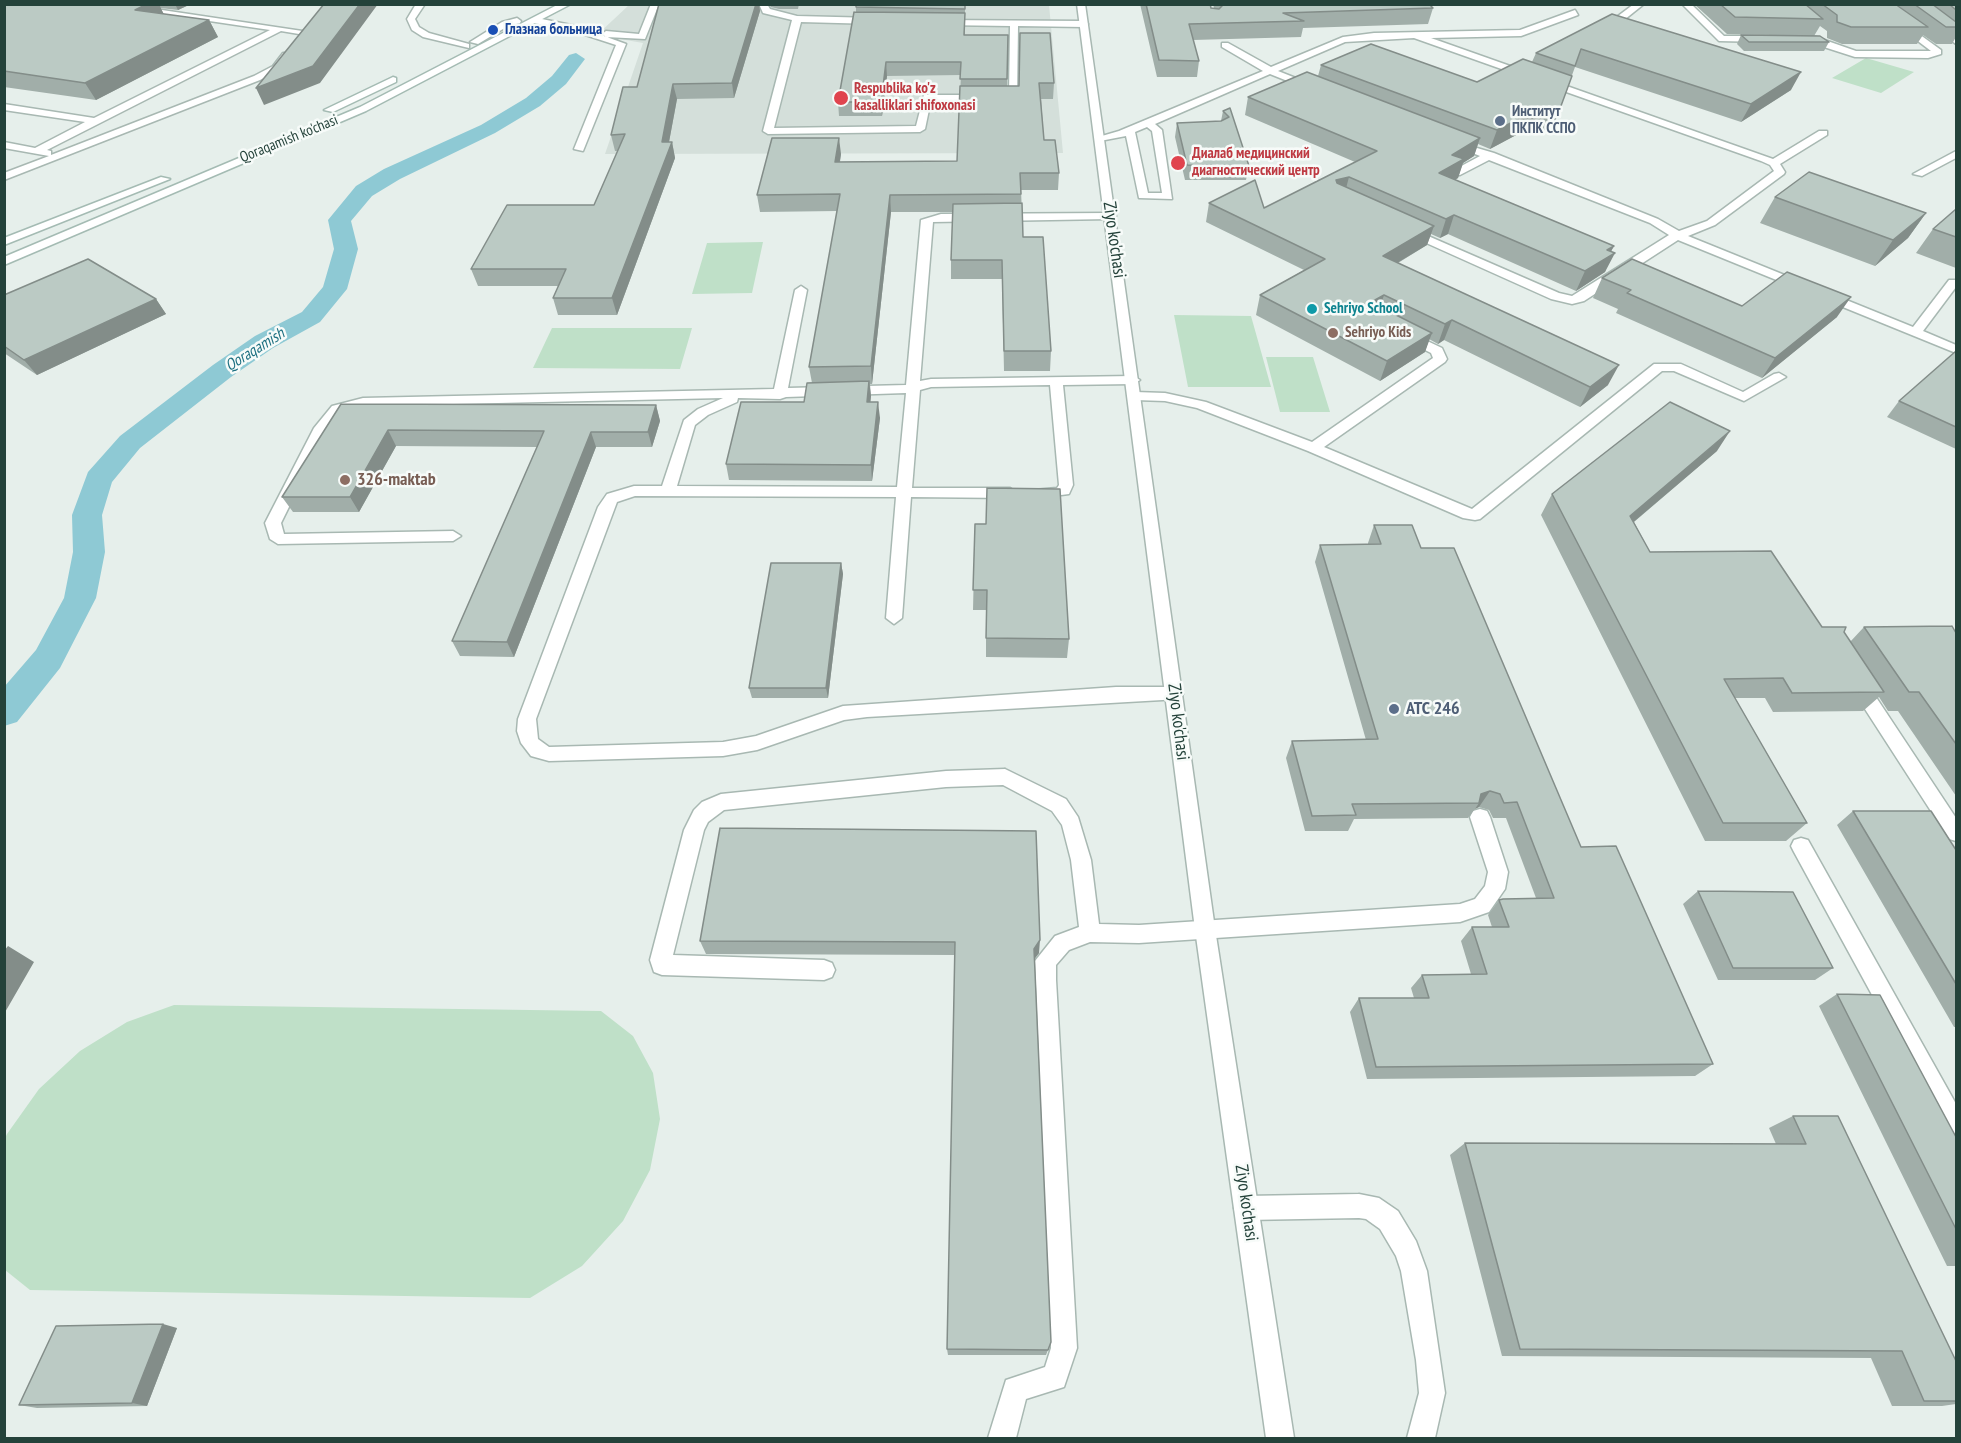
<!DOCTYPE html>
<html>
<head>
<meta charset="utf-8">
<style>
  body { margin:0 }
  #map { position:relative; width:1961px; height:1443px; overflow:hidden; background:#e6efeb; font-family:"PT Sans Narrow",sans-serif }
  canvas { display:block }
  .frame { position:absolute; inset:0; border:6px solid #24423a; pointer-events:none }
</style>
</head>
<body>
<div id="map">
<canvas width="1961" height="1443"></canvas>
<div class="frame"></div>
</div>
<script>
const g = document.querySelector('canvas').getContext('2d');
g.lineJoin = 'round';
function paint(path, color) { g.fillStyle = color; g.fill(path, 'evenodd'); }
const toPath = rows => new Path2D(rows.map(r => 'M' + r).join(''));
function stroke(path, color, width, dash) { g.strokeStyle = color; g.lineWidth = width; g.lineCap = dash ? 'butt' : 'round'; g.setLineDash(dash || []); g.stroke(path); }
function write(font, color, halo, rows, align = 'center') {
  g.font = font + ' "PT Sans Narrow",sans-serif'; g.lineWidth = 5; g.setLineDash([]); g.textBaseline = 'middle'; g.strokeStyle = halo; g.fillStyle = color; for (const [text, x, y, turn = 0] of rows) {
    g.save(); g.translate(x, y); g.rotate((+turn || 0) * Math.PI / 180); g.textAlign = isNaN(turn) ? turn : align; if (halo) g.strokeText(text, 0, 0); g.fillText(text, 0, 0); g.restore();
  }
}
const built = toPath([
  [629,5,1049,5,1063,153,605,154,643,43,597,35]
]);
const green = toPath([
  [1866,58,1914,72,1881,93,1832,78],
  [763,242,752,293,692,294,707,243],
  [1174,315,1251,316,1271,387,1188,387],
  [552,328,692,328,680,369,533,368],
  [1266,357,1313,357,1330,412,1280,412],
  [174,1005,601,1011,633,1036,653,1073,660,1119,650,1170,623,1221,582,1266,530,1298,30,1290,5,1270,4,1140,7,1134,39,1089,80,1051,127,1022]
]);
const canal = toPath([
  [576,53,585,59,566,84,540,106,495,133,400,179,372,196,351,221,358,249,347,289,320,322,273,348,231,377,140,448,112,482,102,515,105,552,96,598,60,668,17,722,4,726,4,687,36,650,64,598,73,552,72,515,88,472,120,436,213,365,255,336,302,312,323,287,334,249,328,220,356,186,384,169,481,125,526,98,552,76,569,55,576,53]
]);
const lane = toPath([
  [95,4,122,4,309,32,305,35,281,31,47,150,51,151,51,155,254,76,273,66,283,53,289,53,291,55,279,70,260,80,4,180,4,173,49,156,4,148,4,142,35,148,85,122,4,110,4,104,94,118,270,30,95,4],
  [651,4,659,4,645,39,606,37,602,34,606,31,639,34,651,4],
  [759,4,767,4,770,9,797,16,875,18,879,21,875,24,801,22,774,128,916,126,924,95,1009,95,1010,26,942,25,939,24,939,20,1084,21,1088,24,1084,27,1018,26,1017,100,931,100,925,129,920,132,768,134,763,131,792,20,763,13,759,4],
  [1634,4,1644,4,1624,20,1618,20,1618,16,1634,4],
  [1682,4,1691,4,1724,36,1764,36,1768,39,1764,42,1719,41,1682,4],
  [1903,4,1913,4,1956,37,1956,44,1903,4],
  [1575,10,1578,15,1521,36,1431,38,1773,159,1819,131,1827,131,1827,135,1780,164,1785,172,1784,174,1715,225,1688,236,1913,327,1949,280,1956,280,1956,287,1923,331,1956,345,1956,353,1678,240,1584,301,1572,304,1551,299,1404,233,1404,229,1412,229,1559,293,1572,296,1669,235,1650,223,1489,160,1460,175,1452,175,1452,171,1480,156,1450,144,1450,140,1494,153,1658,219,1679,231,1707,221,1774,171,1770,165,1761,161,1414,38,1345,42,1278,71,1316,86,1316,90,1310,90,1270,74,1155,124,1162,130,1172,199,1139,198,1126,136,1100,141,1095,138,1119,131,1263,71,1222,47,1222,43,1228,43,1271,67,1343,37,1374,33,1520,30,1575,10],
  [1147,127,1152,131,1162,193,1148,193,1135,132,1147,127],
  [517,18,521,21,520,23,508,26,478,44,470,42,502,22,517,18],
  [537,18,576,26,626,44,583,151,574,149,616,45,570,30,534,23,533,21,537,18],
  [1901,21,1941,50,1941,54,1928,58,1855,57,1799,39,1803,36,1816,37,1856,51,1931,51,1898,26,1898,22,1901,21],
  [1956,151,1956,158,1922,176,1913,174,1956,151],
  [941,214,1110,213,1116,216,1110,219,933,222,920,381,931,379,1133,376,1140,380,1133,384,1063,385,1073,485,1069,494,1038,498,1031,493,1033,490,1057,488,1059,485,1050,385,931,387,920,390,912,488,1010,488,1017,493,1010,498,911,497,902,618,894,624,886,618,896,497,635,496,617,502,536,719,538,739,549,747,723,742,756,736,843,706,1116,687,1174,687,1180,689,1183,694,1180,699,867,717,844,720,757,750,723,756,549,761,531,756,521,743,517,731,518,719,598,507,607,494,634,486,662,486,684,420,698,409,723,398,363,406,342,412,327,430,281,523,284,534,453,531,461,536,453,541,278,544,270,539,265,523,314,428,332,406,363,398,774,389,795,290,801,286,807,290,788,388,906,385,921,220,941,214],
  [906,393,897,487,677,486,695,425,708,415,737,402,738,398,780,399,786,397,906,393],
  [1406,331,1442,348,1447,359,1445,362,1324,447,1472,509,1654,364,1681,364,1743,392,1774,374,1779,373,1786,377,1744,401,1674,371,1662,371,1480,519,1475,520,1463,518,1308,451,1197,408,1165,401,1135,400,1128,396,1135,392,1165,393,1206,402,1312,442,1433,358,1431,353,1401,338,1400,335,1406,331],
  [1858,677,1864,679,1956,818,1956,841,1949,839,1852,689,1849,684,1852,679,1858,677],
  [1005,769,1066,799,1078,817,1091,860,1099,924,1139,925,1460,904,1475,899,1485,886,1488,872,1470,817,1473,811,1480,809,1487,811,1490,817,1508,872,1505,889,1489,912,1460,922,1139,943,1090,942,1069,950,1056,965,1056,980,1077,1348,1064,1387,1026,1399,1016,1438,988,1438,1006,1380,1045,1367,1051,1348,1035,961,1055,936,1079,927,1071,860,1062,825,1052,811,1003,785,946,787,724,810,708,822,704,830,673,955,824,960,832,963,835,970,832,977,824,980,662,975,654,972,650,960,684,830,694,810,702,802,721,794,946,771,1005,769],
  [1801,838,1808,840,1956,1104,1956,1137,1948,1134,1794,852,1791,846,1794,840,1801,838],
  [1359,1194,1379,1198,1398,1211,1416,1241,1427,1271,1445,1393,1435,1438,1407,1438,1419,1393,1416,1360,1401,1271,1396,1256,1380,1229,1366,1219,1359,1218,1246,1220,1237,1217,1234,1208,1237,1199,1246,1196,1359,1194]
]);
const street = toPath([
  [416,4,425,4,415,19,419,27,429,33,469,44,469,48,423,37,412,30,407,19,416,4],
  [1077,4,1085,4,1215,929,1294,1438,1266,1438,1195,929,1077,4]
]);
const secondary = toPath([
  [559,4,571,4,366,111,4,265,4,257,360,107,559,4],
  [393,77,396,78,396,82,333,112,324,110,393,77],
  [161,177,170,179,4,245,4,238,161,177]
]);
const wall = toPath([
  [4,4,191,4,178,10,160,8,164,14,209,20,218,37,96,100,4,87],
  [659,4,759,4,760,11,734,98,677,99,669,142,672,142,675,158,617,315,558,315,553,298,558,286,478,286,471,269,594,205,618,151,615,151,611,135,637,87],
  [769,4,799,4,798,9,779,9,771,7],
  [965,4,965,35,1008,35,1007,86,1019,86,1020,33,1054,83,1053,99,1041,99,1044,140,1059,173,1058,190,1021,190,1023,237,1051,351,1050,371,1004,371,1002,279,951,279,951,260,953,212,891,212,872,384,870,384,871,396,870,402,880,418,872,481,729,480,726,464,804,402,812,383,809,367,837,211,760,212,757,195,841,154,840,162,957,161,961,75,887,76,882,116,839,116,838,102,856,12,856,7],
  [1140,4,1210,4,1211,8,1214,8,1213,4,1429,4,1433,8,1428,24,1303,28,1301,37,1193,40,1199,61,1197,77,1157,77],
  [1694,4,1956,4,1956,37,1952,44,1936,44,1923,35,1917,44,1842,44,1827,38,1827,31,1820,26,1814,36,1727,34],
  [1612,14,1791,90,1741,122,1575,67,1551,133,1533,126,1490,149,1478,144,1474,156,1463,163,1458,178,1455,180,1614,246,1611,251,1605,272,1576,291,1448,234,1440,238,1431,234,1427,245,1398,263,1608,385,1580,407,1444,340,1438,344,1429,339,1425,352,1380,381,1256,315,1260,295,1304,270,1206,222,1209,203,1264,208,1355,162,1245,115,1248,97,1318,76,1321,65,1477,82,1532,62,1536,53],
  [1741,35,1829,42,1824,51,1744,51,1737,44],
  [1230,108,1249,166,1246,180,1185,180,1175,137,1177,123,1221,121,1223,111],
  [1775,197,1926,213,1908,238,1875,266,1760,223],
  [1956,209,1956,268,1916,253,1933,229],
  [1602,278,1742,306,1837,317,1762,378,1616,313,1618,309,1593,298],
  [4,295,156,299,166,314,37,375,4,353],
  [1956,351,1956,449,1887,417,1899,401],
  [341,404,656,405,660,421,652,447,596,447,514,657,460,656,452,641,537,447,396,446,359,512,293,512,282,497],
  [1717,451,1634,522,1650,552,1822,627,1844,632,1850,642,1864,627,1956,633,1956,796,1898,711,1888,711,1879,697,1863,711,1773,712,1765,698,1735,698,1807,823,1786,841,1705,841,1541,515,1552,494],
  [975,524,1069,639,1067,658,986,657,986,610,973,610],
  [1374,525,1421,548,1581,847,1713,1064,1695,1076,1367,1079,1350,1012,1359,998,1414,998,1411,988,1422,975,1471,974,1461,941,1472,927,1492,927,1488,915,1499,900,1536,898,1506,818,1493,818,1489,810,1479,807,1475,809,1468,818,1354,819,1348,831,1305,831,1286,758,1292,741,1366,740,1315,562,1320,545,1368,544,1368,543],
  [841,563,843,574,828,698,752,698,749,688],
  [1853,811,1956,850,1956,1027,1954,1027,1837,825],
  [720,828,1039,953,1034,959,1051,1342,1046,1355,948,1355,947,1349,955,955,706,954,700,941],
  [1698,891,1833,968,1815,980,1718,980,1683,904],
  [1837,994,1956,1137,1956,1266,1947,1266,1819,1006],
  [1793,1116,1956,1361,1956,1404,1942,1406,1892,1406,1871,1358,1502,1356,1450,1155,1465,1143,1776,1144,1769,1128],
  [177,1328,147,1406,37,1408,19,1405]
]);
const shadedWall = toPath([
  [147,4,159,4,165,17,135,10],
  [175,4,191,4,178,10],
  [360,4,378,4,320,83,264,105,256,88],
  [756,4,759,4,760,11,734,98,732,83],
  [209,20,218,37,96,100,85,83],
  [886,62,887,76,882,116,881,102],
  [1801,72,1791,90,1741,122,1751,104],
  [673,84,677,99,666,158,662,142],
  [1540,108,1533,126,1490,149,1497,130],
  [839,138,841,154,837,178,835,162],
  [1480,138,1474,156,1463,163,1458,178,1433,192,1439,173,1452,155],
  [672,142,675,158,617,315,612,298],
  [1349,177,1344,196,1331,199,1336,180],
  [890,195,891,212,872,384,871,366],
  [1926,213,1908,238,1875,266,1893,240],
  [1454,215,1448,234,1440,238,1446,219],
  [1434,226,1427,245,1377,275,1383,256],
  [1614,246,1608,257,1615,253,1605,272,1576,291,1585,271,1607,250],
  [1384,295,1378,314,1375,300],
  [1851,297,1837,317,1762,378,1775,358],
  [156,299,166,314,37,375,24,360],
  [1452,320,1444,340,1438,344,1445,324],
  [1432,333,1425,352,1380,381,1387,361],
  [1619,365,1608,385,1580,407,1590,387],
  [869,381,871,396,869,418,867,402],
  [878,402,880,418,872,481,871,465],
  [656,405,660,421,652,447,648,432],
  [388,430,396,446,359,512,350,497],
  [1730,431,1717,451,1617,536,1630,516],
  [591,432,596,447,514,657,507,642],
  [841,563,843,574,828,698,826,688],
  [1490,791,1479,807,1475,809,1479,803,1481,794],
  [1040,940,1039,953,1033,961,1034,949],
  [8,946,34,962,4,1014,4,951],
  [163,1324,177,1328,147,1406,132,1403]
]);
const building = toPath([
  [4,4,147,4,135,10,209,20,85,83,4,71,4,4],
  [324,4,360,4,313,66,256,88,324,4],
  [659,4,756,4,732,83,673,84,662,142,672,142,612,298,553,298,566,269,471,269,507,205,594,205,625,134,611,135,623,87,637,87,659,4],
  [856,4,965,4,965,9,856,7,856,4],
  [1146,4,1210,4,1211,8,1219,9,1222,6,1221,4,1429,4,1433,8,1283,13,1304,21,1189,24,1199,61,1159,60,1146,4],
  [1720,4,1805,4,1823,19,1735,17,1720,4],
  [1822,4,1895,4,1928,27,1851,27,1837,22,1837,15,1822,4],
  [1914,4,1932,4,1956,22,1956,27,1946,27,1914,4],
  [1949,4,1956,4,1956,10,1949,4],
  [854,12,965,13,964,35,1008,35,1007,79,960,79,961,62,886,62,881,102,838,102,854,12],
  [1612,14,1801,72,1751,104,1581,49,1575,66,1536,53,1612,14],
  [1020,33,1050,33,1054,83,1039,83,1044,140,1055,140,1059,173,1020,173,1021,194,890,195,871,366,809,367,840,194,757,195,772,138,839,138,835,162,957,161,960,86,1019,86,1020,33],
  [1741,35,1820,36,1829,42,1749,42,1741,35],
  [1371,44,1477,82,1523,59,1572,76,1558,114,1540,108,1497,130,1321,65,1371,44],
  [1307,72,1480,138,1452,155,1464,159,1439,173,1614,246,1607,250,1615,253,1585,271,1454,215,1446,219,1349,177,1336,180,1337,183,1434,226,1383,256,1619,365,1590,387,1452,320,1445,324,1384,295,1375,300,1378,306,1432,333,1387,361,1260,295,1325,259,1209,203,1255,180,1264,208,1377,151,1248,97,1307,72],
  [1230,108,1249,166,1187,165,1177,123,1221,121,1229,117,1223,111,1230,108],
  [1809,172,1926,213,1893,240,1775,197,1809,172],
  [1022,203,1023,237,1043,237,1051,351,1004,351,1002,260,951,260,953,204,1022,203],
  [1956,209,1956,237,1933,229,1956,209],
  [88,259,156,299,24,360,4,346,4,295,88,259],
  [1632,259,1742,306,1787,272,1851,297,1775,358,1627,293,1631,290,1602,278,1632,259],
  [1956,351,1956,427,1899,401,1956,351],
  [869,381,867,402,878,402,871,465,726,464,741,402,804,402,807,383,869,381],
  [1670,402,1730,431,1630,516,1650,552,1771,551,1822,627,1846,627,1844,632,1884,692,1792,693,1783,678,1724,679,1807,823,1723,823,1552,494,1670,402],
  [341,404,656,405,648,432,591,432,507,642,452,641,544,431,388,430,350,497,282,497,341,404],
  [987,488,1060,489,1069,639,986,638,987,590,973,590,975,524,986,524,987,488],
  [1374,525,1412,525,1421,548,1454,548,1581,847,1616,846,1713,1064,1376,1067,1359,998,1429,998,1422,975,1487,974,1472,927,1509,927,1499,900,1503,899,1554,898,1517,802,1504,803,1500,794,1490,791,1481,794,1479,803,1352,804,1356,815,1312,816,1292,741,1378,739,1320,545,1381,544,1374,525],
  [771,563,841,563,826,688,749,688,771,563],
  [1952,626,1956,633,1956,744,1919,692,1909,692,1864,627,1952,626],
  [1853,811,1931,811,1956,850,1956,984,1853,811],
  [720,828,1036,831,1040,940,1034,949,1051,1342,1048,1350,947,1349,955,942,700,941,720,828],
  [1698,891,1793,892,1833,968,1733,968,1698,891],
  [1837,994,1880,995,1956,1137,1956,1229,1837,994],
  [1793,1116,1838,1116,1956,1361,1956,1401,1924,1401,1902,1351,1520,1349,1465,1143,1806,1144,1793,1116],
  [163,1324,132,1403,19,1405,56,1326,163,1324]
]);
const markers = [
  [493,30,6,"#1a4fb4"],
  [841,98,8,"#e0444e"],
  [1500,121,6,"#5c6f8a"],
  [1178,163,8,"#e0444e"],
  [1312,309,6,"#0f9aa8"],
  [1333,333,6,"#8d6e63"],
  [345,480,6,"#8d6e63"],
  [1394,709,6,"#5c6f8a"]
];
const farTransitnames = [
  ["Глазная больница",505,30]
];
const farHealthnames = [
  ["Respublika ko'z",854,89],
  ["kasalliklari shifoxonasi",854,106],
  ["Диалаб медицинский",1192,154],
  ["диагностический центр",1192,171]
];
const farServicenames = [
  ["Институт",1512,112],
  ["ПКПК ССПО",1512,129]
];
const farStreetnames = [
  ["Qoraqamish ko'chasi",289,139,-22]
];
const farCulturenames = [
  ["Sehriyo School",1324,309]
];
const farEducationnames = [
  ["Sehriyo Kids",1345,333]
];
const farWaternames = [
  ["Qoraqamish",255,350,-32]
];
const streetNames = [
  ["Ziyo ko'chasi",1114,240,82],
  ["Ziyo ko'chasi",1178,722,83],
  ["Ziyo ko'chasi",1246,1203,82]
];
const educationNames = [
  ["326-maktab",357,480]
];
const serviceNames = [
  ["АТС 246",1406,709]
];
paint(built, '#d4dfda');
paint(green, '#bfe0c8');
paint(canal, '#8ec9d4');
stroke(lane, '#a8b8b2', 3);
stroke(street, '#a8b8b2', 3);
stroke(secondary, '#a4bbb3', 3);
paint(lane, '#fff');
paint(street, '#fff');
paint(secondary, '#fff');
paint(wall, '#a1aea9');
paint(shadedWall, '#838d89');
paint(building, '#bbcac4');
stroke(building, '#838d89', 1.5);
for (const [x, y, r, color] of markers) { const dot = new Path2D(); dot.arc(x, y, r, 0, 2 * Math.PI); g.fillStyle = color; g.fill(dot); stroke(dot, '#f7fbf9', 2); }
write('bold 15px', '#164399', '#f7fbf9', farTransitnames, 'left');
write('bold 15px', '#be3a42', '#f7fbf9', farHealthnames, 'left');
write('bold 15px', '#4e5e75', '#f7fbf9', farServicenames, 'left');
write('15px', '#24423a', '#f7fbf9', farStreetnames);
write('bold 15px', '#0d838f', '#f7fbf9', farCulturenames, 'left');
write('bold 15px', '#785e54', '#f7fbf9', farEducationnames, 'left');
write('italic 16px', '#1c6f80', '#f7fbf9', farWaternames);
write('18px', '#24423a', '#f7fbf9', streetNames);
write('bold 18px', '#785e54', '#f7fbf9', educationNames, 'left');
write('bold 18px', '#4e5e75', '#f7fbf9', serviceNames, 'left');
</script>
</body>
</html>
